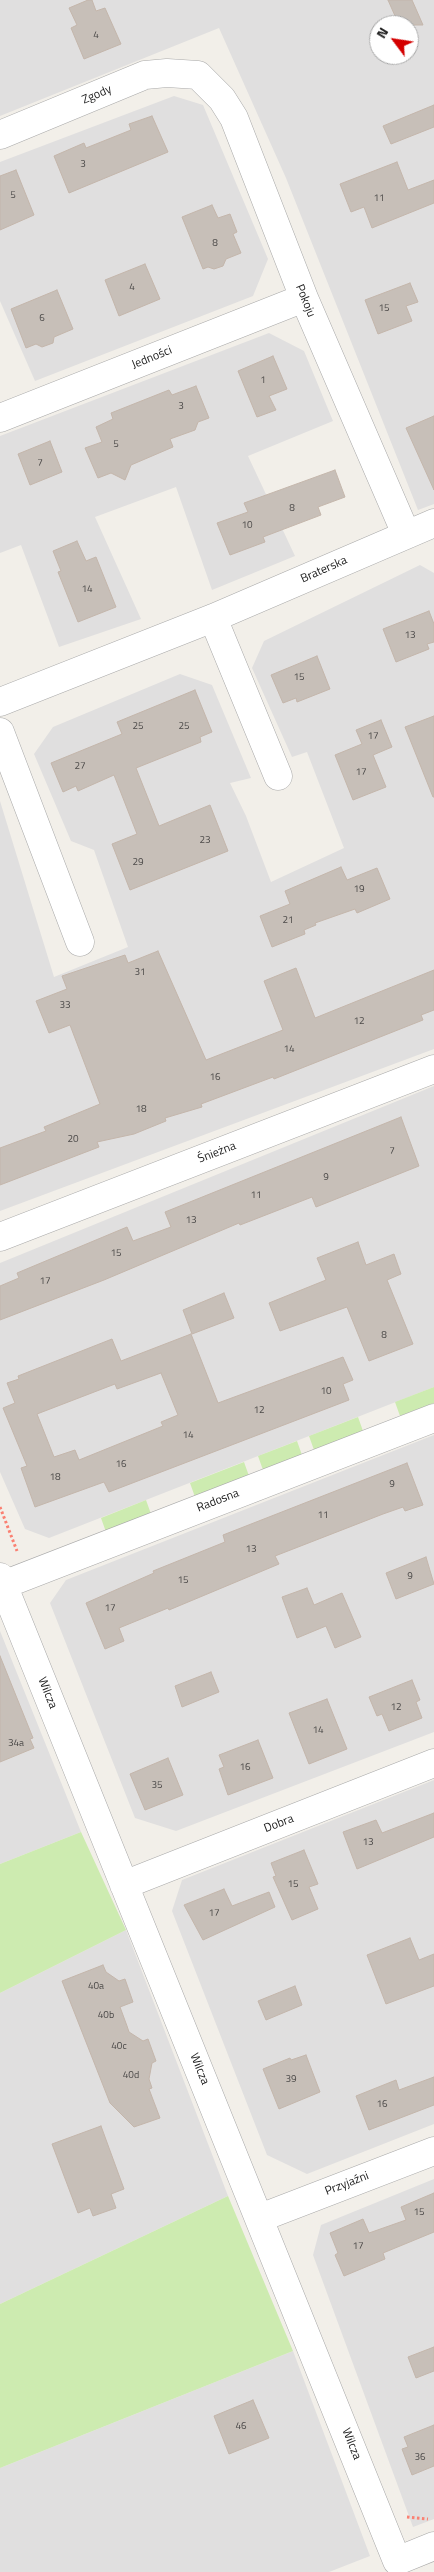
<!DOCTYPE html>
<html>
<head>
<meta charset="utf-8">
<style>
  body { margin:0 }
  #map { position:relative; width:434px; height:2572px; overflow:hidden; background:#f2efe9; font-family:"Titillium Web",sans-serif }
  canvas { display:block }
  .north { position:absolute; left:369px; top:15px; width:50px; height:50px; box-sizing:border-box; background:#fff; border:1px solid #a7a7a7; border-radius:50%; rotate:301deg; font-size:14px; font-weight:700; line-height:20px; text-align:center; color:#222 }
  .north::after { content:''; display:block; margin:auto; width:18px; height:22px; background:#d40000; clip-path:polygon(50% 0,100% 100%,50% 72%,0 100%) }
</style>
</head>
<body>
<div id="map">
<canvas width="434" height="2572"></canvas>
<div class="north">N</div>
</div>
<script>
const g = document.querySelector('canvas').getContext('2d');
g.lineJoin = 'round';
function paint(path, color) { g.fillStyle = color; g.fill(path, 'evenodd'); }
const toPath = rows => new Path2D(rows.map(r => 'M' + r).join(''));
function stroke(path, color, width, dash) { g.strokeStyle = color; g.lineWidth = width; g.lineCap = dash ? 'butt' : 'round'; g.setLineDash(dash || []); g.stroke(path); }
function write(font, color, halo, rows, align = 'center') {
  g.font = font + ' "Titillium Web",sans-serif'; g.lineWidth = 5; g.setLineDash([]); g.textBaseline = 'middle'; g.strokeStyle = halo; g.fillStyle = color; for (const [text, x, y, turn = 0] of rows) {
    g.save(); g.translate(x, y); g.rotate((+turn || 0) * Math.PI / 180); g.textAlign = isNaN(turn) ? turn : align; if (halo) g.strokeText(text, 0, 0); g.fillText(text, 0, 0); g.restore();
  }
}
const residential = toPath([
  [0,0,434,0,434,504,418,510,286,178,219,28,0,116],
  [379,25,409,25,409,55,379,55],
  [174,96,203,105,268,259,253,296,35,381,0,301,0,162],
  [269,333,304,351,333,421,248,456,295,556,212,590,176,487,95,517,141,619,59,647,21,545,0,553,0,436],
  [420,565,434,573,434,1049,0,1211,0,801,54,977,128,947,94,850,71,841,34,754,53,727,180,674,212,685,251,778,230,783,246,816,271,882,344,848,307,752,292,757,252,668,264,641],
  [434,1086,434,1387,49,1538,25,1529,0,1472,0,1263],
  [434,1435,434,1732,176,1831,135,1818,50,1603,66,1580],
  [0,1631,81,1832,0,1864],
  [434,1780,434,2124,307,2174,267,2155,172,1911,182,1880],
  [126,1930,228,2196,0,2304,0,1993],
  [434,2179,434,2519,413,2527,313,2255,321,2225],
  [293,2351,370,2556,329,2572,0,2572,0,2468]
]);
const grass = toPath([
  [434,1387,434,1403,400,1416,395,1402],
  [358,1417,363,1431,314,1450,309,1436],
  [297,1441,302,1455,263,1470,258,1456],
  [244,1462,249,1476,195,1497,190,1483],
  [146,1500,151,1514,106,1532,101,1518],
  [81,1832,126,1930,0,1993,0,1864],
  [228,2196,293,2351,0,2468,0,2304]
]);
const building = toPath([
  [88,0,92,0,96,11,105,8,121,44,84,59,71,28,77,25,69,8,88,0],
  [388,0,412,0,423,25,399,25,388,0],
  [434,105,434,127,391,144,383,126,434,105],
  [152,116,168,152,69,193,54,156,84,143,86,148,131,130,129,124,152,116],
  [397,162,408,190,434,180,434,203,372,228,364,207,351,212,340,184,397,162],
  [16,170,34,215,0,230,0,176,16,170],
  [212,205,218,218,230,214,237,232,233,234,241,253,226,259,223,266,214,269,208,267,203,269,182,217,212,205],
  [145,264,160,299,119,316,105,280,145,264],
  [410,283,418,302,406,306,412,321,378,334,365,300,410,283],
  [57,290,73,329,54,337,53,343,42,347,36,344,26,348,11,309,57,290],
  [273,356,287,389,269,396,276,410,257,417,238,371,273,356],
  [196,386,209,418,198,422,195,430,170,439,173,447,131,465,125,480,111,473,98,478,85,448,102,442,96,427,113,419,111,413,169,390,172,395,196,386],
  [434,416,434,490,406,428,434,416],
  [50,441,62,472,30,485,18,454,50,441],
  [335,470,345,497,318,507,321,515,263,537,265,542,230,555,217,523,248,512,244,503,335,470],
  [77,541,86,561,96,557,116,607,78,622,58,572,61,571,53,551,77,541],
  [429,611,434,624,434,642,427,644,429,649,396,662,383,629,429,611],
  [317,656,330,689,297,702,296,698,283,703,271,675,317,656],
  [195,690,212,732,200,737,201,742,136,768,159,826,210,805,228,851,130,890,112,844,137,834,114,775,78,791,76,786,63,792,51,763,122,734,117,722,195,690],
  [434,716,434,797,433,797,405,727,434,716],
  [381,720,392,747,373,755,386,787,353,800,335,755,362,744,356,730,381,720],
  [341,867,347,880,377,868,390,899,357,913,355,909,315,923,316,925,304,930,305,934,272,947,260,916,290,904,285,891,341,867],
  [158,951,206,1060,283,1030,264,981,296,968,315,1018,434,970,434,1010,421,1015,423,1020,274,1079,273,1077,201,1104,202,1107,165,1118,166,1121,134,1134,97,1142,99,1147,0,1185,0,1148,46,1131,44,1127,100,1104,70,1025,49,1033,36,1001,67,989,62,976,125,955,128,963,158,951],
  [401,1117,419,1166,316,1207,312,1197,240,1225,239,1223,104,1280,0,1320,0,1286,19,1278,17,1273,127,1227,133,1241,171,1227,165,1212,401,1117],
  [358,1242,366,1265,394,1254,401,1274,387,1280,413,1344,369,1361,347,1307,280,1331,269,1303,326,1280,317,1258,358,1242],
  [224,1293,234,1318,192,1334,183,1310,224,1293],
  [191,1334,218,1403,343,1357,353,1380,343,1384,349,1400,109,1492,104,1482,35,1507,21,1468,27,1466,3,1408,15,1403,7,1383,19,1379,18,1376,112,1339,121,1361,191,1334],
  [161,1373,178,1415,161,1422,163,1426,79,1460,75,1450,54,1457,37,1414,115,1384,117,1389,161,1373],
  [407,1463,423,1505,405,1511,403,1507,383,1514,275,1556,279,1564,169,1610,168,1608,119,1628,124,1641,105,1649,86,1603,154,1573,153,1571,225,1542,223,1535,407,1463],
  [426,1557,434,1584,396,1599,386,1573,426,1557],
  [307,1588,314,1605,342,1593,361,1637,335,1648,326,1626,297,1638,282,1597,307,1588],
  [0,1656,33,1738,30,1739,34,1748,0,1762,0,1656],
  [211,1672,219,1692,182,1707,175,1686,211,1672],
  [412,1680,420,1700,416,1702,422,1718,389,1731,382,1714,377,1716,369,1697,412,1680],
  [327,1699,347,1749,309,1764,289,1713,327,1699],
  [258,1740,273,1778,228,1795,219,1769,224,1767,219,1755,258,1740],
  [168,1758,183,1795,145,1810,130,1774,168,1758],
  [434,1813,434,1837,357,1869,343,1832,376,1820,382,1833,434,1813],
  [304,1850,318,1884,309,1887,318,1909,292,1920,273,1877,276,1876,271,1863,304,1850],
  [224,1889,232,1906,269,1892,275,1907,203,1940,184,1905,224,1889],
  [410,1938,419,1960,434,1954,434,1986,386,2004,367,1955,410,1938],
  [103,1965,106,1972,119,1981,125,1979,133,2002,120,2007,127,2026,129,2032,143,2041,148,2039,156,2061,152,2063,149,2079,152,2088,149,2089,160,2118,134,2127,110,2103,62,1981,103,1965],
  [295,1986,302,2005,266,2020,258,2001,295,1986],
  [306,2055,320,2092,279,2109,263,2069,290,2058,291,2060,306,2055],
  [434,2077,434,2105,369,2130,356,2096,396,2080,399,2090,434,2077],
  [101,2126,124,2189,111,2194,116,2208,93,2216,90,2208,78,2213,52,2144,101,2126],
  [434,2193,434,2232,383,2253,385,2259,344,2276,335,2255,338,2253,330,2233,363,2219,369,2233,406,2220,401,2207,434,2193],
  [434,2347,434,2371,416,2378,408,2357,434,2347],
  [253,2400,269,2438,229,2454,214,2416,253,2400],
  [434,2425,434,2466,412,2475,402,2449,408,2447,404,2437,434,2425]
]);
const path = toPath([
  [0,1507,17,1551],
  [407,2517,428,2519]
]);
const minor = toPath([
  [0,135,145,75,167,73,198,75,222,99,234,118,304,298,406,534],
  [0,418,304,298],
  [213,618,278,776],
  [0,702,213,618,434,523],
  [0,732,80,942],
  [0,1237,434,1069],
  [0,1577,397,2561,434,2546],
  [3,1585,434,1418],
  [124,1885,434,1763],
  [260,2218,434,2151]
]);
const numberNames = [
  ["4",96,36],
  ["3",83,165],
  ["5",13,196],
  ["11",379,199],
  ["8",215,244],
  ["4",132,288],
  ["15",384,309],
  ["6",42,319],
  ["1",263,381],
  ["3",181,407],
  ["5",116,445],
  ["7",40,464],
  ["8",292,509],
  ["10",247,526],
  ["14",87,590],
  ["13",410,636],
  ["15",299,678],
  ["25",138,727],
  ["25",184,727],
  ["17",373,737],
  ["27",80,767],
  ["17",361,773],
  ["23",205,841],
  ["29",138,863],
  ["19",359,890],
  ["21",288,921],
  ["31",140,973],
  ["33",65,1006],
  ["12",359,1022],
  ["14",289,1050],
  ["16",215,1078],
  ["18",141,1110],
  ["20",73,1140],
  ["7",392,1152],
  ["9",326,1178],
  ["11",256,1196],
  ["13",191,1221],
  ["15",116,1254],
  ["17",45,1282],
  ["8",384,1336],
  ["10",326,1392],
  ["12",259,1411],
  ["14",188,1436],
  ["16",121,1465],
  ["18",55,1478],
  ["9",392,1485],
  ["11",323,1516],
  ["13",251,1550],
  ["9",410,1577],
  ["15",183,1581],
  ["17",110,1609],
  ["12",396,1708],
  ["14",318,1731],
  ["34a",16,1744],
  ["16",245,1768],
  ["35",157,1786],
  ["13",368,1843],
  ["15",293,1885],
  ["17",214,1914],
  ["40a",96,1987],
  ["40b",106,2016],
  ["40c",119,2047],
  ["40d",131,2076],
  ["39",291,2080],
  ["16",382,2105],
  ["15",419,2213],
  ["17",358,2247],
  ["46",241,2427],
  ["36",420,2458]
];
const streetNames = [
  ["Zgody",97,95,-23],
  ["Pokoju",305,301,68],
  ["Jedności",152,358,-22],
  ["Braterska",324,570,-24],
  ["Śnieżna",217,1153,-21],
  ["Radosna",218,1501,-21],
  ["Wilcza",47,1693,68],
  ["Dobra",279,1824,-21],
  ["Wilcza",199,2069,68],
  ["Przyjaźni",347,2184,-21],
  ["Wilcza",351,2444,68]
];
paint(residential, '#e0dfdf');
paint(grass, '#cdebb0');
paint(building, '#c7bfb8');
stroke(building, '#c4b6ab', 1);
stroke(minor, '#a9a9a9', 29);
stroke(path, '#fa8072', 3, [2.5, 2.5]);
stroke(minor, '#fff', 28);
write('10px', '#4b4948', null, numberNames);
write('12px', '#222', '#fff', streetNames);
</script>
</body>
</html>
